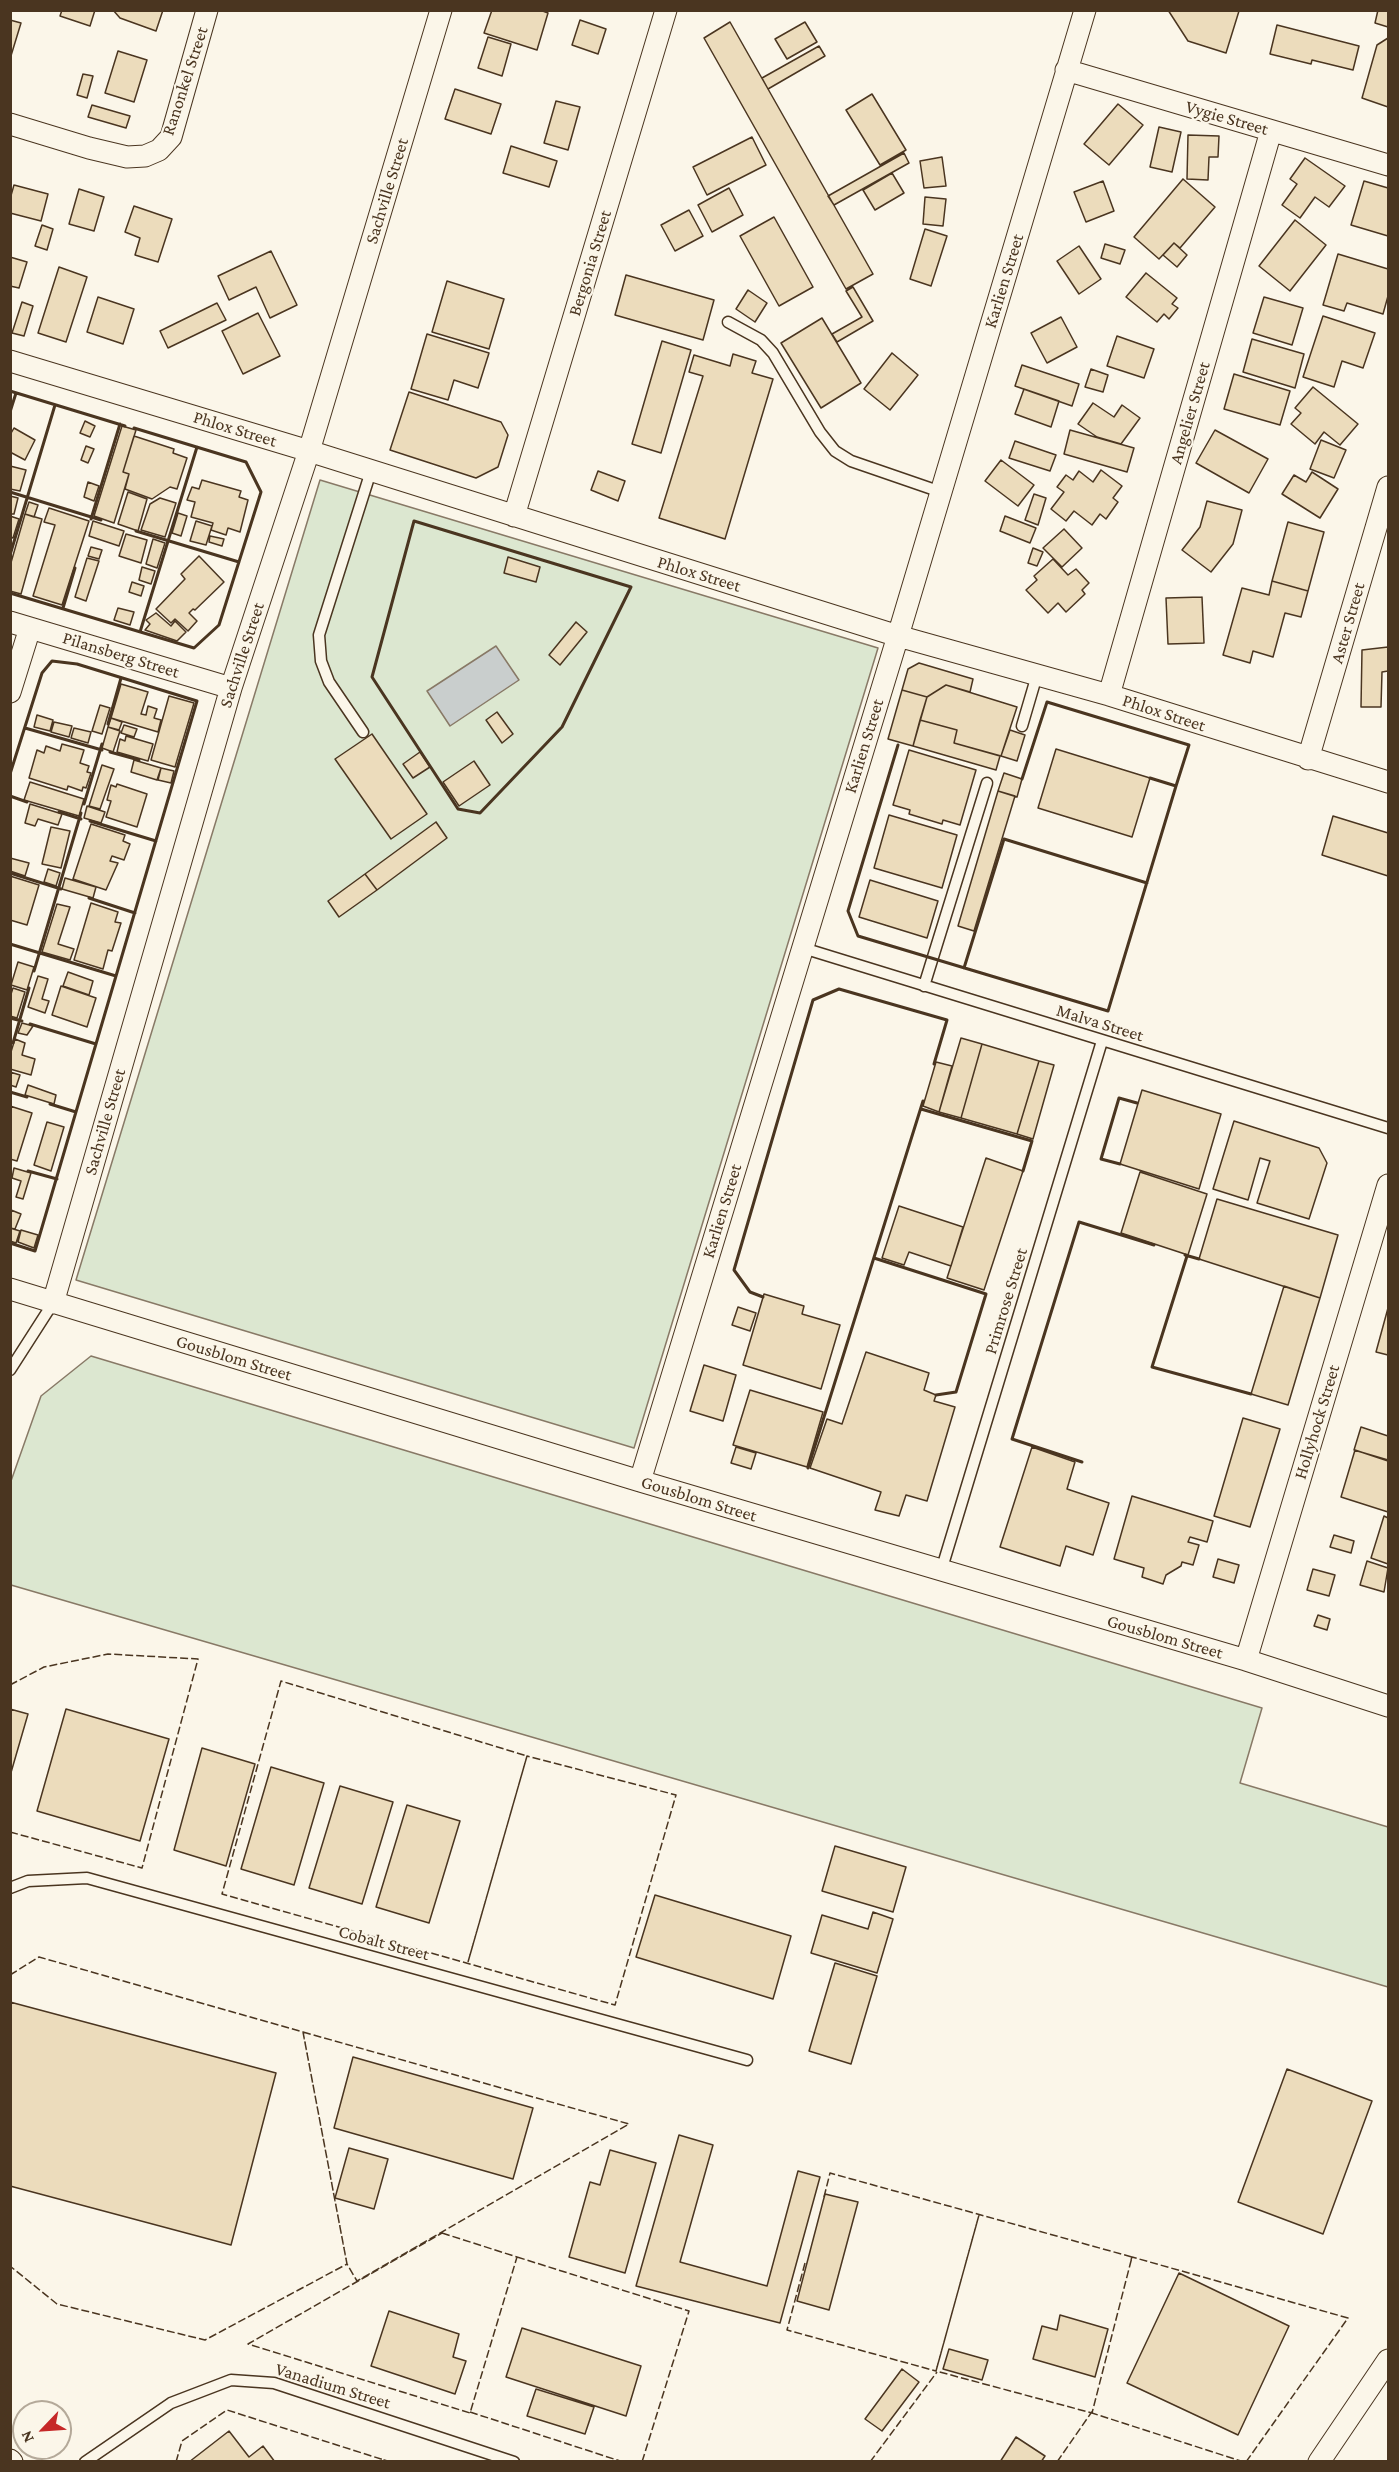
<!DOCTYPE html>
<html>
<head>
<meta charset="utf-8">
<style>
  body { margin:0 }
  #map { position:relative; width:1399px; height:2472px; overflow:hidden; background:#fbf6e9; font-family:"Crimson Pro",serif }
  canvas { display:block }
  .frame { position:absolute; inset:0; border:12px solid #4a3520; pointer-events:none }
  .north { position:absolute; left:12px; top:2400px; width:60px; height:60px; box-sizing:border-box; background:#fbf6e9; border:2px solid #b4a999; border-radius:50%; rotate:245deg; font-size:16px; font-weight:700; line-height:24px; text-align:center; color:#4a3520 }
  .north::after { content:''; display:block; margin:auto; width:21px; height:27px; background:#c62828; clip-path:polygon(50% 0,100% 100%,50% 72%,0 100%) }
</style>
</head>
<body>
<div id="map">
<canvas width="1399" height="2472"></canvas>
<div class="frame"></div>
<div class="north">N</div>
</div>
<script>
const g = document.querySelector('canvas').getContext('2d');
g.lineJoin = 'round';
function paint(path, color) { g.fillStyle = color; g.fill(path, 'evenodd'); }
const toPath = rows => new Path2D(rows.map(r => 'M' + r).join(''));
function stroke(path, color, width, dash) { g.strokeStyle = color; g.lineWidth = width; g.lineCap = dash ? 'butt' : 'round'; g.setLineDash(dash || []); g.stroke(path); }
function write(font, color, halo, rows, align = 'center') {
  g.font = font + ' "Crimson Pro",serif'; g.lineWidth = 4.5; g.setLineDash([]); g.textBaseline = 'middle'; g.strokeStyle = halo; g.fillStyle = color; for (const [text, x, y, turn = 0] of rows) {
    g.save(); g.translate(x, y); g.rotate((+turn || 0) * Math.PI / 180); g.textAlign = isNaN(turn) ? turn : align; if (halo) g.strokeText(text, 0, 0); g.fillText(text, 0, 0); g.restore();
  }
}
const green = toPath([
  [320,480,878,648,634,1448,76,1280,320,480],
  [91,1356,1262,1708,1240,1783,1388,1827,1388,1987,11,1585,11,1481,41,1396,91,1356]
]);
const water = toPath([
  [496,646,519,680,450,726,427,691,496,646]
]);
const building = toPath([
  [62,10,95,10,90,26,60,16,62,10],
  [113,10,163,10,156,31,120,18,113,10],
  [492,10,540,10,548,13,537,50,484,33,492,10],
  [1168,10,1239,11,1226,53,1188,41,1168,10],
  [1378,10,1388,10,1388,27,1375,23,1378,10],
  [10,20,21,23,10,59,10,20],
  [580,20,606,29,598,54,572,45,580,20],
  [730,22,873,274,846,289,704,38,730,22],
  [805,22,817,42,787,59,775,39,805,22],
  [1277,25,1359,46,1353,70,1312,60,1311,64,1270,54,1277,25],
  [488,37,511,44,502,76,478,68,488,37],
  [1388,38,1388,107,1362,98,1377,45,1388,38],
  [819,46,825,56,768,89,762,78,819,46],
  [118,51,147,60,134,102,105,93,118,51],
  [83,74,93,76,87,98,77,95,83,74],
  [455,89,501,104,491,134,445,119,455,89],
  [872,94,906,150,880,165,846,110,872,94],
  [556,101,580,107,568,150,544,143,556,101],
  [1118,104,1143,125,1109,165,1084,144,1118,104],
  [92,105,130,116,126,128,88,117,92,105],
  [1159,127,1181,132,1172,172,1150,167,1159,127],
  [1188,135,1219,136,1218,157,1209,157,1208,180,1187,179,1188,135],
  [752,137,766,165,707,195,693,167,752,137],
  [511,146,557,161,549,187,503,173,511,146],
  [904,153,909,163,834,205,828,196,904,153],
  [942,157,946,186,924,188,920,161,942,157],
  [1305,158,1345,186,1329,207,1315,197,1300,218,1282,205,1297,184,1290,179,1305,158],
  [892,173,904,193,875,210,863,190,892,173],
  [1183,179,1215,207,1180,248,1174,243,1159,259,1134,237,1183,179],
  [1103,181,1114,211,1086,222,1074,192,1103,181],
  [1364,181,1388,188,1388,236,1351,225,1364,181],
  [14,185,48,194,41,221,10,213,10,199,14,185],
  [729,188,743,215,712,232,698,205,729,188],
  [79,189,104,197,94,231,69,224,79,189],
  [925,197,946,199,943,226,923,224,925,197],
  [134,206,172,219,158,262,135,255,140,238,125,232,134,206],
  [689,210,703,236,675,251,661,225,689,210],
  [774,217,813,287,779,306,740,236,774,217],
  [1295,220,1326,245,1290,291,1259,266,1295,220],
  [42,225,53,229,47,250,35,246,42,225],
  [925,229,947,236,931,286,910,279,925,229],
  [1174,243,1187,255,1177,267,1163,255,1174,243],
  [1105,244,1125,250,1120,264,1101,258,1105,244],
  [1079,246,1101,279,1079,294,1057,261,1079,246],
  [271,251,297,305,270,318,256,287,229,300,218,276,271,251],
  [1338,254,1388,269,1388,296,1383,314,1347,303,1344,311,1323,305,1338,254],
  [10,257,27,262,19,288,10,286,10,257],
  [59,267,87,277,66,342,38,333,59,267],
  [1146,273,1177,298,1172,304,1178,308,1169,319,1164,314,1157,322,1126,297,1146,273],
  [626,275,714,300,703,340,615,315,626,275],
  [447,281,504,299,489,349,432,332,447,281],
  [853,287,873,321,837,342,832,334,862,317,846,291,853,287],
  [748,290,767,303,755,322,736,309,748,290],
  [98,297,134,309,123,344,87,332,98,297],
  [1264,297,1303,308,1292,345,1253,333,1264,297],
  [22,302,33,306,24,336,12,333,22,302],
  [217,303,226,320,168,348,160,331,217,303],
  [258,313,280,356,243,374,222,331,258,313],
  [1323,316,1375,333,1363,368,1342,361,1334,387,1303,377,1323,316],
  [1061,317,1077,347,1047,363,1031,333,1061,317],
  [822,318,861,383,821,408,781,343,822,318],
  [427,334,489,353,478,388,454,380,448,400,411,389,427,334],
  [1117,336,1154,349,1144,378,1107,366,1117,336],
  [1252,339,1304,354,1295,388,1243,372,1252,339],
  [662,341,691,350,661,453,632,444,662,341],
  [892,353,918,375,890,410,864,389,892,353],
  [733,354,756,361,752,373,773,379,725,539,659,518,703,376,689,372,694,355,730,366,733,354],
  [1022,365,1079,384,1072,406,1015,386,1022,365],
  [1091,369,1108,375,1103,392,1085,387,1091,369],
  [1234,374,1290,391,1280,425,1224,409,1234,374],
  [1313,387,1358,424,1340,445,1324,432,1315,444,1291,424,1301,413,1295,408,1313,387],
  [1024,389,1059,401,1051,427,1015,414,1024,389],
  [409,392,501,422,508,435,498,467,476,478,390,450,409,392],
  [1093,403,1114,417,1122,405,1140,418,1121,444,1097,437,1078,424,1093,403],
  [85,421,95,426,90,437,80,433,85,421],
  [122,426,136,430,123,472,129,474,114,523,94,516,122,426],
  [14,428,35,440,25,460,10,452,10,435,14,428],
  [1070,430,1134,448,1127,472,1064,454,1070,430],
  [1215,430,1268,459,1249,493,1196,463,1215,430],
  [134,436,174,449,173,453,187,458,177,489,170,487,152,499,125,489,129,474,123,472,134,436],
  [1321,440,1346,450,1334,478,1310,469,1321,440],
  [1015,441,1056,455,1050,471,1009,458,1015,441],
  [86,446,94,449,88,463,81,460,86,446],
  [1001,460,1034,485,1018,506,985,481,1001,460],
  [10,466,26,470,20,491,10,489,10,466],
  [1101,470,1122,486,1113,498,1118,502,1106,519,1100,514,1092,525,1074,511,1066,521,1051,509,1064,492,1057,487,1066,475,1073,480,1079,471,1093,482,1101,470],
  [598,471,625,481,618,501,591,490,598,471],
  [1312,472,1338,489,1320,518,1282,494,1294,475,1306,482,1312,472],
  [202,480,241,491,239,497,248,500,240,532,228,528,226,535,211,530,213,523,191,517,195,502,187,500,192,487,199,489,202,480],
  [88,482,99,486,94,501,84,497,88,482],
  [128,492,147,499,138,531,118,524,128,492],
  [1034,494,1046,498,1038,525,1025,520,1034,494],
  [10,496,18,498,14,514,10,514,10,496],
  [160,498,176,503,165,537,141,530,150,504,160,498],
  [1207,501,1242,510,1233,544,1211,572,1182,550,1200,527,1207,501],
  [29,502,38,505,34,517,25,514,29,502],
  [49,508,89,521,62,605,33,596,55,525,44,522,49,508],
  [178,513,187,516,181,536,172,533,178,513],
  [25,514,42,519,21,594,10,591,10,566,25,514],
  [10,516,19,519,13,538,10,537,10,516],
  [1005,516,1036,528,1030,543,1000,531,1005,516],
  [93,521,124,531,119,546,89,536,93,521],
  [196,521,212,526,206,545,190,541,196,521],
  [1288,522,1324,532,1308,591,1272,581,1288,522],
  [1064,529,1082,548,1062,567,1043,548,1064,529],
  [126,534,147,540,141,563,119,556,126,534],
  [210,536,224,539,222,546,209,542,210,536],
  [153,539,165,543,157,568,146,564,153,539],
  [91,547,102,550,99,559,88,556,91,547],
  [1033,548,1043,552,1037,566,1028,563,1033,548],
  [199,556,224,582,195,610,193,609,189,613,197,621,188,631,175,619,171,623,156,609,185,579,181,574,199,556],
  [508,557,540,567,536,582,504,573,508,557],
  [87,558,99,561,86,601,75,597,87,558],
  [1053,559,1068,575,1076,569,1089,583,1082,590,1085,594,1066,612,1058,603,1048,613,1026,590,1037,580,1034,576,1053,559],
  [142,567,155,571,151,584,139,580,142,567],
  [1272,581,1308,591,1301,617,1285,613,1273,657,1253,651,1250,663,1223,655,1242,588,1269,595,1272,581],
  [132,582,144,586,141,596,129,592,132,582],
  [1202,597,1204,643,1168,644,1166,598,1202,597],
  [118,608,134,612,130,625,114,620,118,608],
  [156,613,171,626,175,621,186,632,177,641,145,630,150,624,146,620,156,613],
  [576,622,587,632,560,665,549,655,576,622],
  [1388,647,1388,671,1382,672,1381,707,1361,707,1362,650,1388,647],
  [919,663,973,679,970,692,946,685,927,697,902,690,908,669,919,663],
  [121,684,148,692,141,714,146,715,148,706,157,709,154,718,161,720,158,732,111,718,121,684],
  [946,685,1017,707,1001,756,954,743,957,730,920,720,927,697,946,685],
  [902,690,927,697,913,746,888,739,902,690],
  [169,696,194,703,175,767,151,760,169,696],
  [100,705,110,708,102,734,92,731,100,705],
  [497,712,513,734,502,743,486,720,497,712],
  [37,715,53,720,50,731,34,727,37,715],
  [111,718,122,722,119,730,108,727,111,718],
  [920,720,957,730,954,743,1000,756,996,770,913,746,920,720],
  [54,722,72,726,69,737,51,732,54,722],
  [124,725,137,729,134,737,121,733,124,725],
  [108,727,120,731,113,752,102,748,108,727],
  [74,728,91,732,88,743,71,738,74,728],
  [1010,730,1025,735,1017,761,1001,756,1010,730],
  [372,734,427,814,391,839,335,759,372,734],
  [126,736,153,744,148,761,117,752,120,739,125,741,126,736],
  [62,744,84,750,80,763,89,766,87,772,91,773,86,788,83,787,82,791,68,786,67,790,29,778,37,750,44,753,46,746,60,751,62,744],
  [1056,749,1150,778,1132,837,1038,808,1056,749],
  [909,750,976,770,960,825,943,820,942,824,909,814,910,810,893,805,909,750],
  [420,752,430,767,413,778,403,764,420,752],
  [134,760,161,768,157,780,131,772,134,760],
  [474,761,490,785,459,806,443,782,474,761],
  [102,765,114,769,100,809,89,806,102,765],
  [161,768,174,771,171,783,158,780,161,768],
  [1004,773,1022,779,1017,797,998,791,1004,773],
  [30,782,84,799,79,816,24,800,30,782],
  [117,784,147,794,137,827,106,817,111,801,107,800,111,785,116,787,117,784],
  [998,791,1015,796,974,931,958,926,998,791],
  [30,804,62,814,58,825,38,819,35,826,25,823,30,804],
  [87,806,105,812,101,823,84,818,87,806],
  [889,815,957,835,942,888,874,868,889,815],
  [1333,816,1388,833,1388,876,1322,855,1333,816],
  [436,822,447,838,377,890,365,874,436,822],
  [91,824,125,835,123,841,130,844,124,860,112,856,110,861,118,863,106,890,73,879,91,824],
  [51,827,70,831,61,868,42,864,51,827],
  [10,858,29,863,25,876,10,871,10,858],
  [48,869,60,873,56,886,44,882,48,869],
  [365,874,377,890,339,917,328,901,365,874],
  [10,876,39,885,27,925,10,920,10,876],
  [65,878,96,887,93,898,62,889,65,878],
  [870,880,938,901,927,938,859,917,870,880],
  [91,903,118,912,115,922,121,923,112,951,108,950,103,969,74,960,91,903],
  [57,904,70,907,58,944,74,949,70,960,42,952,57,904],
  [18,962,34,967,27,990,11,985,18,962],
  [68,972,93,981,89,995,63,986,68,972],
  [38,976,48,979,42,999,49,1001,45,1013,28,1007,38,976],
  [61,986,96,998,87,1027,52,1015,61,986],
  [13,988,25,992,17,1018,10,1016,10,997,13,988],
  [22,1023,33,1026,27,1035,18,1033,22,1023],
  [961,1038,982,1044,961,1118,939,1112,961,1038],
  [15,1039,25,1043,22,1055,35,1059,31,1075,10,1069,10,1055,15,1039],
  [982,1044,1039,1061,1017,1134,961,1118,982,1044],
  [1039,1061,1054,1065,1033,1139,1017,1134,1039,1061],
  [936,1062,952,1066,939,1112,923,1106,936,1062],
  [10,1072,20,1075,16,1087,10,1085,10,1072],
  [28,1085,56,1095,54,1104,25,1095,28,1085],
  [1142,1090,1221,1114,1199,1189,1120,1164,1142,1090],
  [10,1106,32,1113,17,1161,10,1159,10,1106],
  [1234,1121,1319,1148,1327,1163,1309,1219,1257,1203,1270,1161,1260,1158,1248,1200,1213,1189,1234,1121],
  [47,1122,64,1127,51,1171,34,1165,47,1122],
  [986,1158,1023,1171,984,1290,947,1278,986,1158],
  [14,1168,31,1173,23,1199,16,1197,21,1181,12,1178,14,1168],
  [1140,1172,1207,1194,1188,1255,1121,1233,1140,1172],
  [1217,1199,1338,1235,1320,1298,1199,1259,1217,1199],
  [899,1206,963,1227,951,1266,909,1252,904,1265,882,1258,899,1206],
  [11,1210,21,1214,15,1229,10,1228,11,1210],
  [10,1228,20,1231,16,1243,10,1241,10,1228],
  [21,1230,38,1235,34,1248,18,1242,21,1230],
  [1284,1286,1320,1298,1288,1405,1251,1394,1284,1286],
  [764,1294,804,1306,802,1314,840,1325,821,1389,743,1365,764,1294],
  [738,1307,756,1313,750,1331,732,1325,738,1307],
  [1388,1308,1388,1355,1376,1352,1388,1308],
  [866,1352,929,1373,924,1390,936,1395,934,1401,955,1407,927,1501,906,1495,899,1516,875,1510,881,1492,810,1468,827,1419,842,1424,866,1352],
  [704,1365,736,1375,723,1421,690,1411,704,1365],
  [750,1390,823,1412,807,1467,733,1445,750,1390],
  [1243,1418,1280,1429,1250,1527,1214,1516,1243,1418],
  [1361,1427,1388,1436,1388,1460,1354,1450,1361,1427],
  [736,1447,756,1453,751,1469,731,1463,736,1447],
  [1032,1447,1075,1462,1067,1489,1109,1503,1093,1555,1066,1546,1060,1566,1000,1547,1032,1447],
  [1355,1450,1388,1461,1388,1512,1341,1497,1355,1450],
  [1132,1496,1213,1521,1207,1542,1190,1537,1188,1542,1199,1545,1193,1565,1182,1562,1181,1566,1166,1575,1163,1584,1142,1577,1144,1568,1114,1559,1132,1496],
  [1384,1516,1388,1518,1388,1564,1371,1558,1384,1516],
  [1334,1535,1354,1541,1351,1553,1330,1547,1334,1535],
  [1218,1559,1239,1565,1234,1583,1213,1577,1218,1559],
  [1367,1561,1388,1568,1384,1592,1360,1585,1367,1561],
  [1313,1569,1335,1575,1329,1596,1307,1590,1313,1569],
  [1318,1615,1330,1619,1327,1630,1314,1626,1318,1615],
  [10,1709,28,1714,10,1776,10,1709],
  [66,1709,169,1739,140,1841,37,1811,66,1709],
  [202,1748,255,1764,226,1866,174,1850,202,1748],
  [271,1767,324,1783,294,1885,241,1869,271,1767],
  [340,1786,393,1802,362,1904,309,1888,340,1786],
  [407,1805,460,1821,429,1923,376,1907,407,1805],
  [835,1846,906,1867,893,1912,822,1891,835,1846],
  [655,1895,791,1936,773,1999,636,1957,655,1895],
  [873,1912,893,1919,877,1973,811,1953,822,1915,868,1929,873,1912],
  [835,1963,877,1976,851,2064,809,2051,835,1963],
  [10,2002,276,2073,231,2245,10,2186,10,2002],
  [353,2057,533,2108,513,2179,334,2128,353,2057],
  [1287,2069,1372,2101,1323,2234,1238,2202,1287,2069],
  [679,2135,713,2145,680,2262,767,2286,798,2171,820,2177,780,2323,636,2286,679,2135],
  [349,2148,388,2159,374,2209,335,2198,349,2148],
  [610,2150,656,2163,625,2273,569,2257,590,2182,600,2185,610,2150],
  [825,2194,858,2202,829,2310,797,2301,825,2194],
  [1179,2273,1289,2326,1238,2435,1127,2383,1179,2273],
  [389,2311,459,2334,453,2357,466,2361,455,2394,371,2366,389,2311],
  [1060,2315,1108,2329,1095,2377,1033,2359,1042,2326,1057,2330,1060,2315],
  [522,2328,641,2366,626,2416,506,2377,522,2328],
  [949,2349,988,2360,982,2380,943,2369,949,2349],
  [902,2369,919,2382,882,2431,865,2419,902,2369],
  [536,2389,594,2407,585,2434,527,2416,536,2389],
  [229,2431,249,2457,263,2446,275,2462,189,2462,229,2431],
  [1016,2437,1045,2456,1041,2462,1000,2462,1016,2437]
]);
const service = toPath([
  [728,322,761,340,773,353,820,432,835,451,851,461,941,492],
  [1022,726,1037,675],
  [363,732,329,682,321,661,319,635,371,471],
  [803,948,1388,1128],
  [924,986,987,783],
  [10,1370,53,1303],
  [941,1571,1102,1041],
  [10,1888,28,1881,87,1878,747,2060],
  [85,2462,171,2403,231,2380,274,2383,514,2462]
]);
const minor = toPath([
  [1066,70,1388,165],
  [10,124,89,148,127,157,145,156,159,150,171,137,207,10],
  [10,361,309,451,898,636,1109,695,1388,782],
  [514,516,666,10],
  [10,622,231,688],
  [10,692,30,628],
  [1109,695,1271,131],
  [1308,759,1388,487],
  [10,1289,640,1481,1246,1660,1388,1706],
  [53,1303,231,688,309,451,441,10],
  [640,1481,898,636,1085,10],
  [1246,1660,1388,1185],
  [10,2460,12,2462],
  [1319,2462,1388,2360]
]);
const fence = toPath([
  [10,1685,44,1667,108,1654,198,1659,142,1868,10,1832],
  [468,1962,527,1756,676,1795,615,2005,222,1894,281,1681,527,1756,468,1962],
  [10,1975,39,1957,303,2032,347,2264,205,2340,57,2304,10,2266],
  [303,2032,629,2124,357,2281,347,2264,303,2032],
  [824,2197,830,2173,1132,2257,1092,2413,936,2371,979,2215],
  [442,2233,517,2257,470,2413,248,2344,442,2233],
  [517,2257,689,2311,642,2462],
  [1131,2260,1132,2257,1348,2318,1246,2462],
  [805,2263,787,2330,936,2371,979,2215],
  [1092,2411,1092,2413,1244,2462],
  [470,2412,623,2462],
  [176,2462,182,2441,227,2410,384,2460,384,2462,384,2460,391,2462],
  [870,2462,937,2372],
  [1057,2462,1091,2413]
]);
const wall = toPath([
  [10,391,125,426],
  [10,412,16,393],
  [10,492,101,520],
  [91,519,120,424],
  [414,521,631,587,562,727,480,813,458,809,372,677,414,521],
  [136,531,239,562],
  [10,555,55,405],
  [10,593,194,648,219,625,261,492,246,462,134,428],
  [63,608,75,568],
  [140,632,197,447],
  [108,724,121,678],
  [25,728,102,750],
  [898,745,848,911,858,936,1108,1011,1176,786,1150,778],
  [110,752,139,760],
  [10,774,42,673,52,661,77,664,197,701,35,1251,10,1243],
  [1022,779,1047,702,1189,745,1176,786],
  [10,796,27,802],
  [84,804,102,744],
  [59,812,81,819],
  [90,821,156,841],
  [10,873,61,889],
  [89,898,135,913],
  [10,944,116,976],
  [964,968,1004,839,1147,883],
  [34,971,81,813],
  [10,1018,22,1021],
  [30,1024,96,1044],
  [13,1043,29,988],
  [10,1092,27,1097],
  [50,1104,76,1112],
  [921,1109,1032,1141,1023,1171],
  [1120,1164,1101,1159,1119,1098,1137,1103],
  [28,1171,57,1179],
  [1185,1255,1199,1259],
  [1187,1256,1152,1367,1251,1394],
  [874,1258,986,1294,956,1392,936,1395],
  [763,1297,750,1292,734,1270,813,1000,839,989,947,1020,934,1064],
  [1082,1462,1012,1439,1079,1222,1154,1245],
  [808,1468,923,1101]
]);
const streetNames = [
  ["Ranonkel Street",185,81,-72],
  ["Vygie Street",1227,118,16],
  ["Sachville Street",387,191,-73],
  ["Bergonia Street",590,263,-73],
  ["Karlien Street",1004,281,-73],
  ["Angelier Street",1190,413,-74],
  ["Phlox Street",235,429,17],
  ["Phlox Street",699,574,17],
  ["Aster Street",1348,623,-74],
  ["Pilansberg Street",121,655,17],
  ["Sachville Street",242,655,-72],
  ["Phlox Street",1164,713,18],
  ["Karlien Street",864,746,-73],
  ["Malva Street",1100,1023,17],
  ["Sachville Street",105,1122,-74],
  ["Karlien Street",722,1211,-73],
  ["Primrose Street",1006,1301,-73],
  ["Gousblom Street",234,1358,17],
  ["Hollyhock Street",1317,1422,-73],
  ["Gousblom Street",699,1499,17],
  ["Gousblom Street",1165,1637,16],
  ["Cobalt Street",384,1943,15],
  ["Vanadium Street",333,2386,17]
];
paint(green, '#dce7d0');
stroke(green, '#887966', 1.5);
paint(water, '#c9cecd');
stroke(water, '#887966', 1.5);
paint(building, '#ecdcbc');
stroke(building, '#4a3520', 1.5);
stroke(service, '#4a3520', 13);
stroke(minor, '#4a3520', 23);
stroke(service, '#fbf6e9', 10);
stroke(minor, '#fbf6e9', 21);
stroke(fence, '#4a3520', 1.5, [8, 3]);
stroke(wall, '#4a3520', 3);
write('18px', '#4a3520', '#fbf6e9', streetNames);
</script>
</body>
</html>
